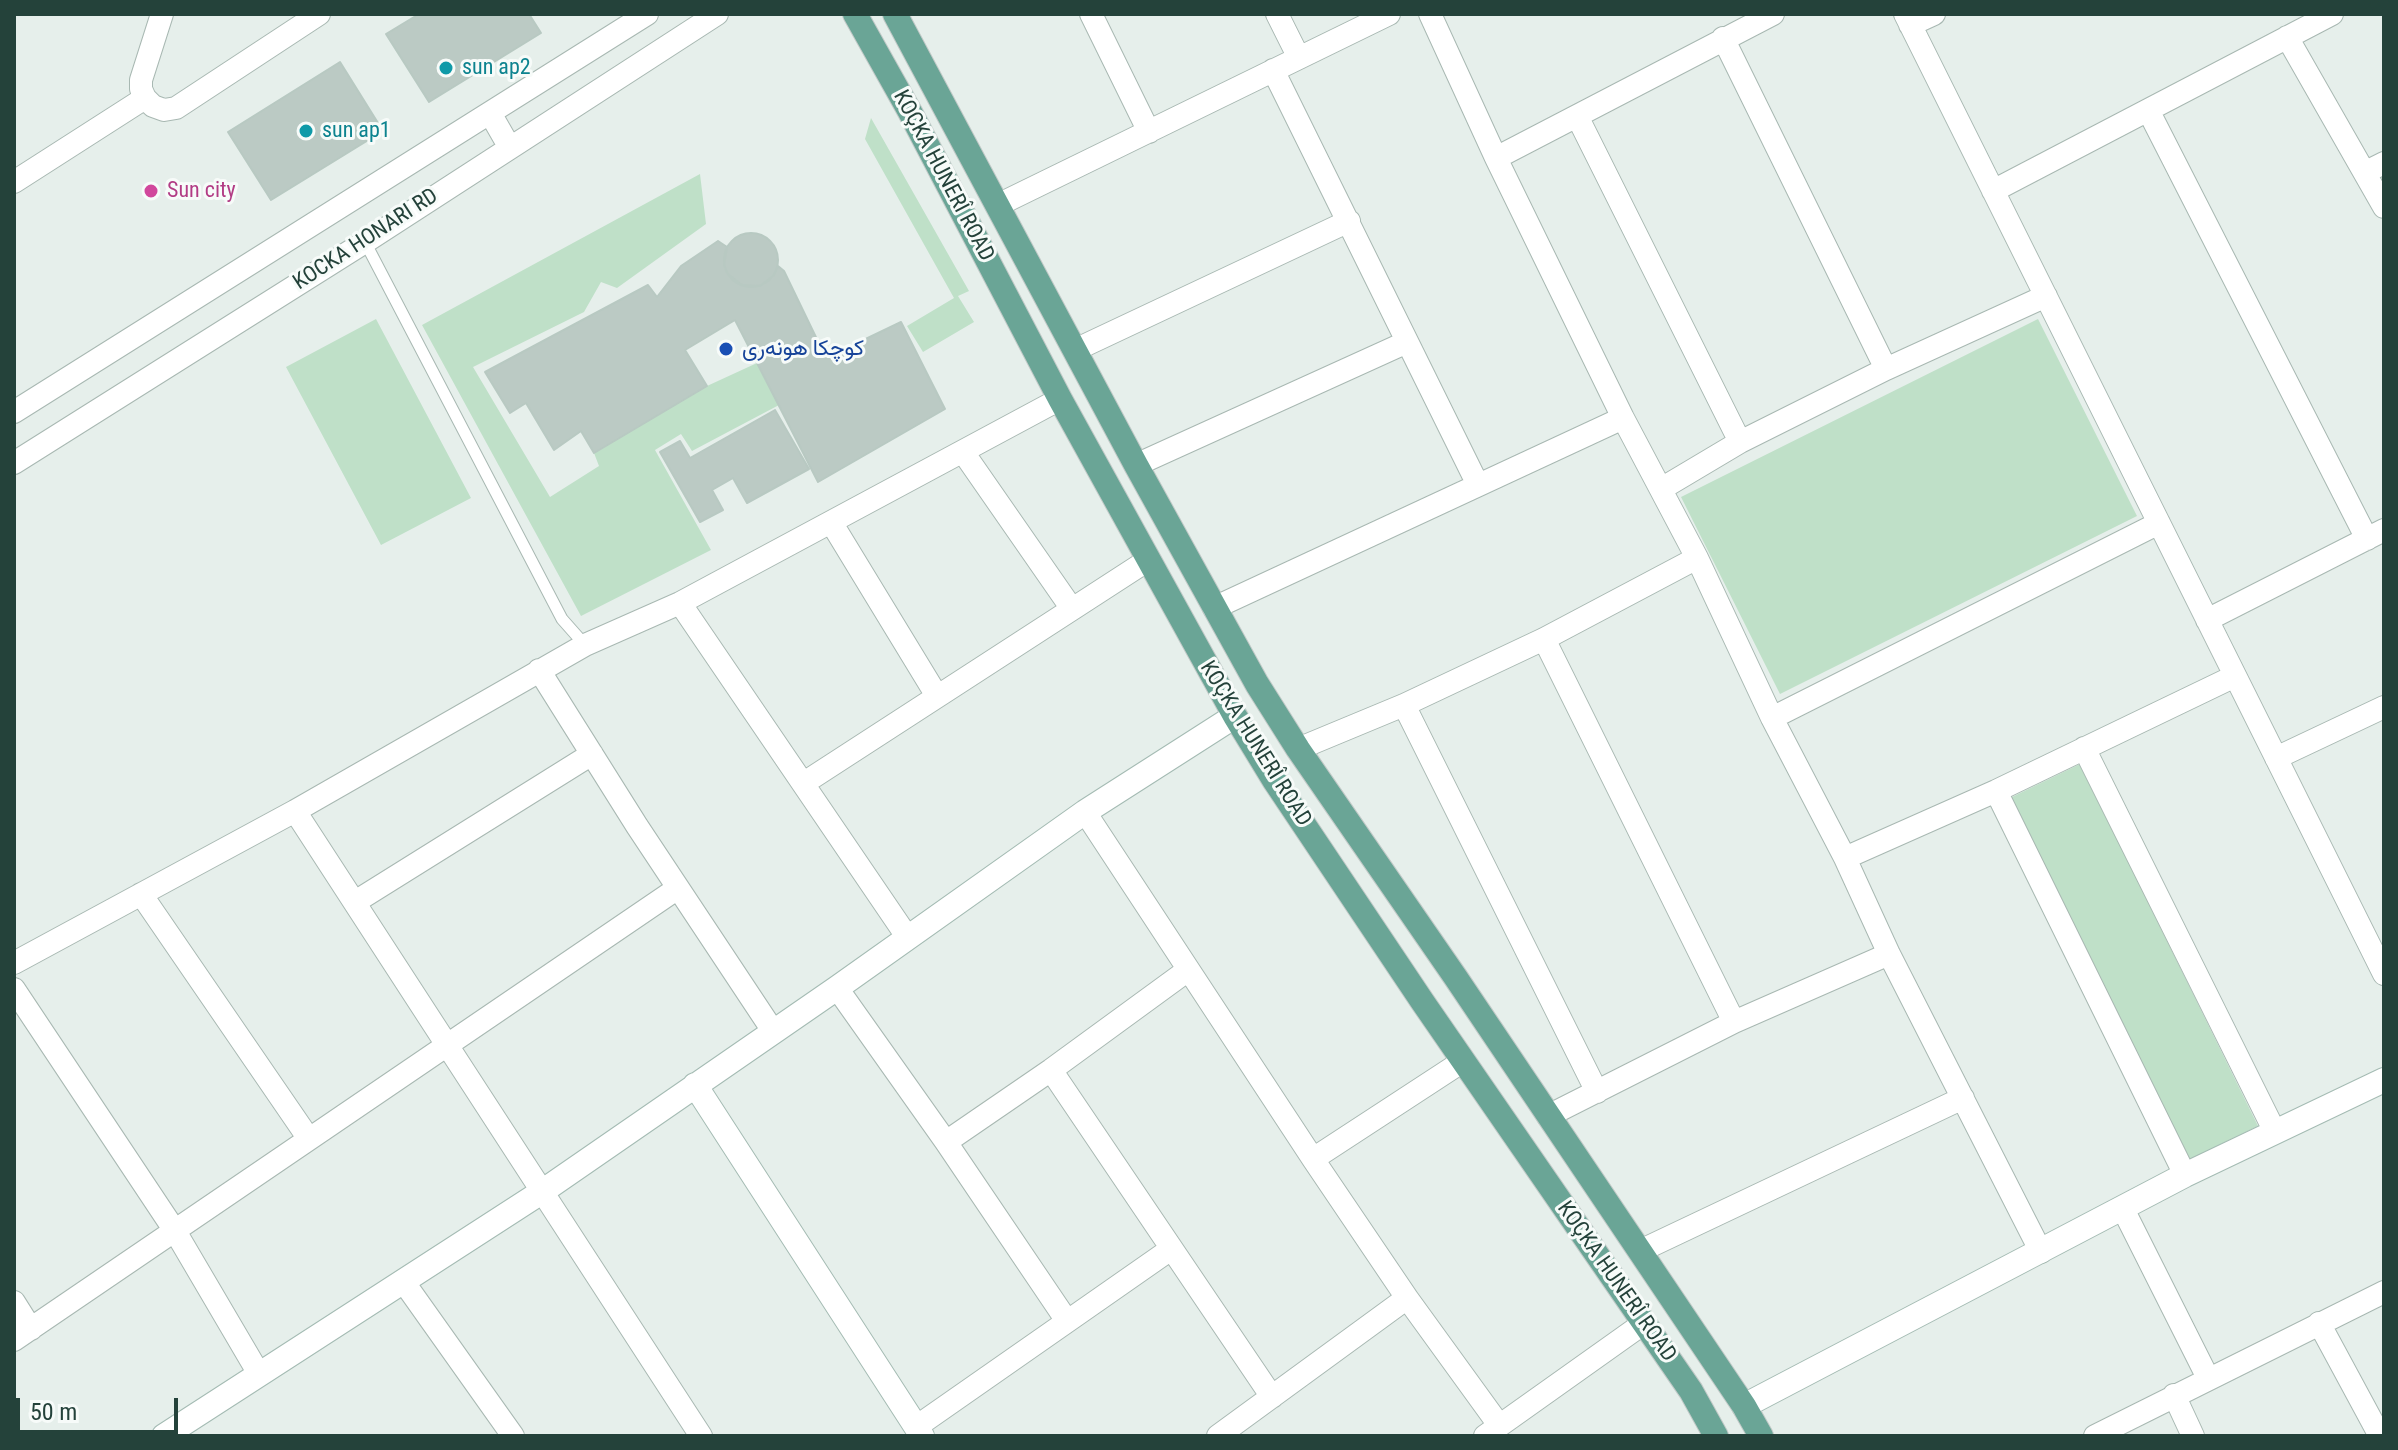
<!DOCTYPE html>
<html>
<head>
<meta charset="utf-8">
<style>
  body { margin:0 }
  #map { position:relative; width:2398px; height:1450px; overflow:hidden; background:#e6efeb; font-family:"Roboto Condensed",sans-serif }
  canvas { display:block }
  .frame { position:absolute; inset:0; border:16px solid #24423a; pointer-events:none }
  .scale { position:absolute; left:16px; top:1398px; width:162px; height:36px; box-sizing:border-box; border:4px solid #24423a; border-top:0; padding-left:10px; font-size:24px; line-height:28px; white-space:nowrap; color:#24423a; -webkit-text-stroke:6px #f7fbf9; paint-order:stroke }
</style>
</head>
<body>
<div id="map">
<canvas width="2398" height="1450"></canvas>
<div class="frame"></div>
<div class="scale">50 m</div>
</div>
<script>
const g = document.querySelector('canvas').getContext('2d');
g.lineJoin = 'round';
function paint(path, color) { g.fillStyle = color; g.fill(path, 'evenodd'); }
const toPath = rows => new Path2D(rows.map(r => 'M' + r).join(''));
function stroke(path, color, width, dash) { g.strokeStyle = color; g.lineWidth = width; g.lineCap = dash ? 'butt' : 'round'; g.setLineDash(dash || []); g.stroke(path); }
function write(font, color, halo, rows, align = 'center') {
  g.font = font + ' "Roboto Condensed",Vazirmatn,sans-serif'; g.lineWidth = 6; g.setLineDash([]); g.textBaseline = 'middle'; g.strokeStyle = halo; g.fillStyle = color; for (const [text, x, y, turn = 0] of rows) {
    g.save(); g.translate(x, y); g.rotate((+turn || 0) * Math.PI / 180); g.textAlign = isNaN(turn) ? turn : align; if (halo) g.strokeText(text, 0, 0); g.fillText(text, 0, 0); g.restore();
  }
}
const green = toPath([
  [871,118,969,291,958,296,974,322,923,352,907,326,954,298,865,139],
  [700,174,706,224,617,288,601,282,584,312,473,367,550,497,599,466,594,453,707,386,757,363,779,405,692,451,681,434,655,450,711,550,581,616,422,325],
  [376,319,471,498,381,545,286,367],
  [2038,319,2137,516,1780,694,1681,497],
  [2080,764,2258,1126,2188,1160,2010,798]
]);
const building = toPath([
  [419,14,529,14,541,33,429,102,386,34,419,14],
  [340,62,383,131,271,200,228,132,340,62],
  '724 260a27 27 0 1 1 54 0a27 27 0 1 1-54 0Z',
  [718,241,727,247,724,265,728,274,742,285,760,286,774,275,778,266,784,271,826,358,901,322,945,409,818,482,735,320,685,350,707,386,594,453,581,431,554,450,526,403,510,413,485,372,648,285,657,297,681,266,718,241],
  [775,410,809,469,747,503,733,478,712,490,723,510,700,522,660,452,680,441,690,458,775,410]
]);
const lane = toPath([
  [365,242,562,619,585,645]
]);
const street = toPath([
  [162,14,141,80,141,89,145,98,153,106,164,110,176,108,319,14],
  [1091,14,1149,132],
  [1277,14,1299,58],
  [1430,14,1496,158,1623,418,1697,558,1772,718,1845,858,1889,954,2041,1252],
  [1905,14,2384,974],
  [1910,25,1934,14],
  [2287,37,2384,207],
  [1723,38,1886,369],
  [1273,70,1478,485],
  [2148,110,2367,539],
  [490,113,510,148],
  [1577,116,1740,442],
  [1496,158,1773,14],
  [2366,172,2384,163],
  [14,182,145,98],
  [1993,191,2332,14],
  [998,205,1389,14],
  [1075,350,1349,221],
  [14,412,647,14],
  [963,452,1072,609],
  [14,463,365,242,717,14],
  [1136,465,1407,342],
  [1661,489,1740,442,1886,369,2046,296],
  [831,522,937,696],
  [680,603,908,938],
  [1214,608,1623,418],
  [2207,620,2384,530],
  [1544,639,1734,1022],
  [539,670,637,826,773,1031],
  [1404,705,1597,1092],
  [1772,718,2159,523],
  [2084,748,2275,1132],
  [1298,749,1404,705,1544,639,1697,558],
  [2276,758,2384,707],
  [804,783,1148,560],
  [1996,791,2185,1175],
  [1085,812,1313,1159,1407,1298,1499,1425],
  [1845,858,1996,791,2235,676],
  [141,894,309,1139],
  [355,902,592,754],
  [14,963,295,811],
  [837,988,946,1142,1067,1321],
  [14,989,175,1231,259,1374],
  [1051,1070,1272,1397],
  [1548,1116,1734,1022,1889,954],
  [946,1142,1051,1070,1188,970],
  [1313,1159,1463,1061],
  [2123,1209,2208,1378],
  [1640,1251,1963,1098],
  [403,1281,513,1436],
  [14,1302,31,1329],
  [2319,1323,2380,1436],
  [14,1340,678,888],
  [2174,1395,2193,1436],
  [916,1427,1171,1249],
  [701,1436,295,811,585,645,680,603,1060,399],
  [1218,1436,1407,1298],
  [1485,1436,1644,1323],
  [2095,1436,2384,1292]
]);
const secondary = toPath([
  [695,1085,922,1436],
  [1744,1406,2185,1175,2384,1080],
  [164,1436,543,1191,837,988,1085,812,1235,716]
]);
const primary = toPath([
  [855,14,910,112,1060,399,1235,716,1274,780,1422,1001,1691,1391,1716,1436],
  [895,14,1136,465,1257,684,1298,749,1456,978,1744,1406,1761,1436]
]);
const markers = [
  [446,68,8,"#0f9aa8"],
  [306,131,8,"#0f9aa8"],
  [151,191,8,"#d1479c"],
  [726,349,8,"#1a4fb4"]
];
const cultureNames = [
  ["sun ap2",462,68],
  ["sun ap1",322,131]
];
const streetNames = [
  ["KOÇKA HUNERÎ ROAD",943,176,62],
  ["KOCKA HONARI RD",366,240,-33],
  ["KOÇKA HUNERÎ ROAD",1255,744,58],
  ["KOÇKA HUNERÎ ROAD",1616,1282,55]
];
const hotelNames = [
  ["Sun city",167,191]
];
const transitNames = [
  ["كوچكا هونەری",742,349]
];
paint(green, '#bfe0c8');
paint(building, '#bbcac4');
stroke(building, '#b8c9c2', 2);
stroke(lane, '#a8b8b2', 13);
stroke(street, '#a8b8b2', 24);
stroke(secondary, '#a4bbb3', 26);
stroke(primary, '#c2cac8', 26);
stroke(lane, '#fff', 11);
stroke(street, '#fff', 22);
stroke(secondary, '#fff', 24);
stroke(primary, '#6aa596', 24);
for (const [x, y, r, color] of markers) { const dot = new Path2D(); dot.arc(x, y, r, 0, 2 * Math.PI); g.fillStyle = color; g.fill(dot); stroke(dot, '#f7fbf9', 3); }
write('22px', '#0d838f', '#f7fbf9', cultureNames, 'left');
write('22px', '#24423a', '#f7fbf9', streetNames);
write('22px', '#b23c85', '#f7fbf9', hotelNames, 'left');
write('22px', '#164399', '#f7fbf9', transitNames, 'left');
</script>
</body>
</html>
